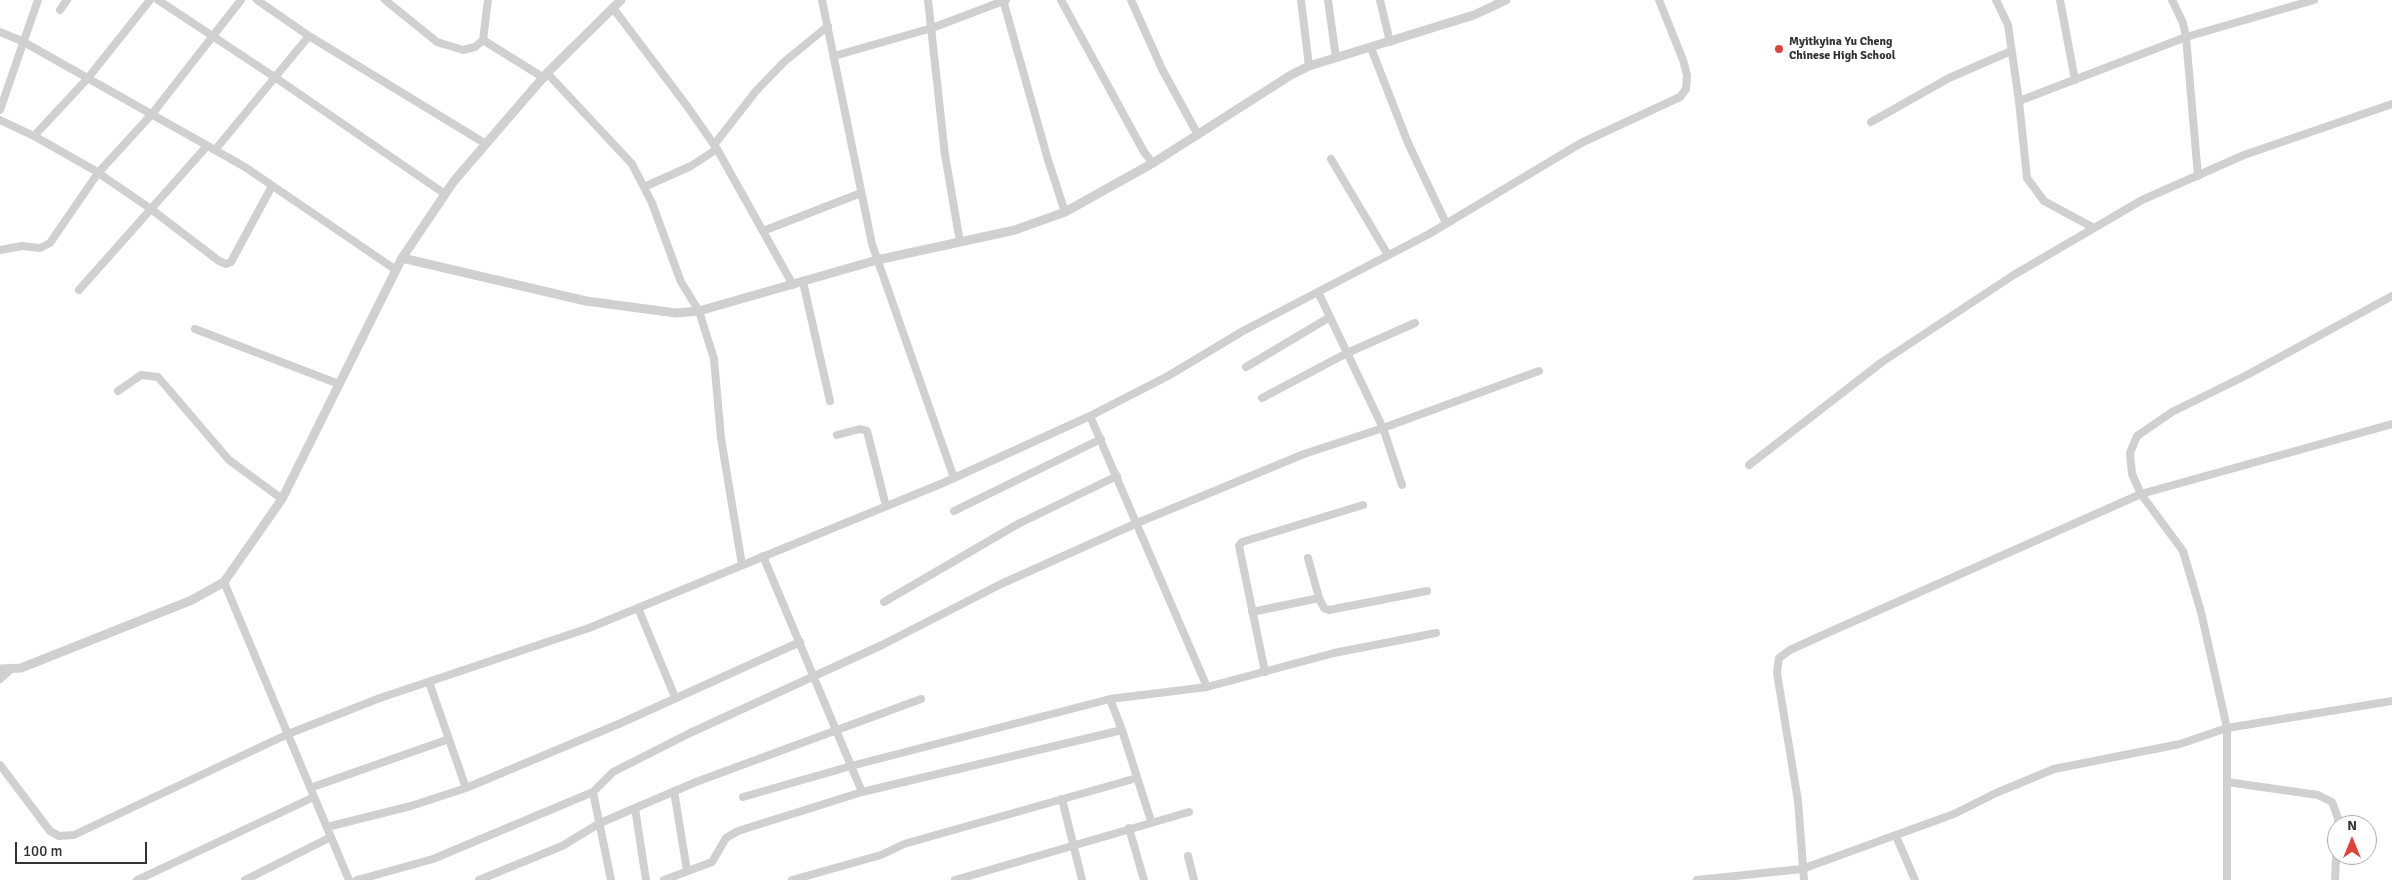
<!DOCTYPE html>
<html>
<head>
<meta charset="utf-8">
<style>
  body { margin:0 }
  #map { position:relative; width:2392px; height:880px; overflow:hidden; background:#fff; font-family:Signika,sans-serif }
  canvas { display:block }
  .north { position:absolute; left:2327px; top:815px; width:50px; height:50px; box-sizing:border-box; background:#fff; border:1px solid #adadad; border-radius:50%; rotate:0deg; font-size:14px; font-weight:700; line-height:20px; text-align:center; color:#333 }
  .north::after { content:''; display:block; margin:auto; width:18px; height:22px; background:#e4403a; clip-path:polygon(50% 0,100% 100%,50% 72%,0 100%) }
  .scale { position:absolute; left:15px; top:842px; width:132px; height:22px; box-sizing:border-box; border:2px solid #333; border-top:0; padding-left:6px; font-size:15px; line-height:18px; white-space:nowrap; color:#333; -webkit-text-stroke:4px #fff; paint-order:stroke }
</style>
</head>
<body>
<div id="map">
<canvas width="2392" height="880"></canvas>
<div class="north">N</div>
<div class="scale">100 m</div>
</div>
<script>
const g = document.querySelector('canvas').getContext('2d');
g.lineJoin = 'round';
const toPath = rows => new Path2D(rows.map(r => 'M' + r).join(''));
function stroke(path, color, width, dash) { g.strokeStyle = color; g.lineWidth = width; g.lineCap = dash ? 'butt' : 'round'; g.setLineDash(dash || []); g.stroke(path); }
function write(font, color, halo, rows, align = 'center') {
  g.font = font + ' Signika,sans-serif'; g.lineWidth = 5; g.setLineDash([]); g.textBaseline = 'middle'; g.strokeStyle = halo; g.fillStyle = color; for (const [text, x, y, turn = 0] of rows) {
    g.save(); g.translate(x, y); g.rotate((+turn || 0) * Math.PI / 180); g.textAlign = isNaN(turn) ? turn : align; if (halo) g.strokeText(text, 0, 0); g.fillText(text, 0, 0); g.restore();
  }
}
const minor = toPath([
  [158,0,276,78,445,194],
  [257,0,309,36,486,144],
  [385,0,437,42,463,50,475,47,483,40,488,0],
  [822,0,872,244,954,478],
  [928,0,945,155,960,242],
  [1003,0,1048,160,1065,212],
  [1061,0,1144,152,1153,163],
  [1131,0,1162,69,1198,135],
  [1301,0,1309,66],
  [1328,0,1336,58],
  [1380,0,1390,42],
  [1996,0,2008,25,2019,101,2027,178,2044,201,2094,228],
  [2060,0,2075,80],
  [2172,0,2183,23,2186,37,2198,176],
  [613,8,687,106,717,149,793,285],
  [60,10,67,0],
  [0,32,22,41,245,167,396,270],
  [483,40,544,78],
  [1371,48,1408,143,1446,223],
  [834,56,932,28,1006,0],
  [547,73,632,164,652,203,681,282,699,311,714,359,721,438,742,565],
  [2019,101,2186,37,2314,0],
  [0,110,38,0],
  [0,120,34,136,94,170,151,209,219,261,226,264,231,262,272,186],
  [1871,122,1949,78,2011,51],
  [34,136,88,78,150,0],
  [714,145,756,91,784,62,828,26],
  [215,150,309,36],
  [1331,159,1388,255],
  [644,187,691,166,717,149],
  [763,231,861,193],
  [0,250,22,246,40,248,50,243,98,173,152,114,241,0],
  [803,282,830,401],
  [79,290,207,146],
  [1318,292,1383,428,1402,485],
  [195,329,339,384],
  [1246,367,1330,317],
  [118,391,141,375,158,377,229,460,282,499],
  [1262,398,1347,353,1415,323],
  [1090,416,1207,687],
  [837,435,860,429,867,431,886,506],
  [1749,465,1882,362,2012,276,2142,200,2244,155,2392,104],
  [954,511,1101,439],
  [763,556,862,792],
  [1308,558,1319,598,1324,608,1329,610,1427,591],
  [224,582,349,880],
  [884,602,1018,524,1117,476],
  [638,608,675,697],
  [1252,612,1319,598],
  [1265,672,1239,546,1242,542,1363,505],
  [0,679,12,668],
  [429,682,466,788],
  [1110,699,1122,730,1151,821],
  [0,765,50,831,59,836,74,835,288,734,380,698,589,628,943,483,1090,416,1168,376,1243,331,1429,234,1581,143,1680,97,1686,89,1687,75,1683,60,1659,0],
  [2227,782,2318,795,2332,802,2338,818,2338,825],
  [310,788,449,739],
  [674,791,687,871],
  [593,792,611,880],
  [743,797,851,766,1110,699,1207,687,1334,653,1436,633],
  [1062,799,1082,880],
  [635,808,646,880],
  [327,827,411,806,466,788,621,723,800,642],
  [1129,828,1144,880],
  [1896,836,1915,880],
  [1188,856,1194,880],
  [137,880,314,797],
  [245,880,331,837],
  [357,880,433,859,593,792,613,772,690,733,882,645,1001,584,1137,523,1304,454,1383,428,1539,371],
  [479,880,562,846,600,823,696,782,921,699],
  [664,880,712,862,726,838,738,831,862,792,1122,730],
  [792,880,881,855,904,844,1137,778],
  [955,880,1189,812],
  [1697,880,1802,869,1954,814,1996,793,2054,769,2180,744,2227,728,2392,701],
  [1804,880,1798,801,1777,673,1779,658,1790,650,1825,634,2141,494,2392,424],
  [2227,880,2227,728,2201,612,2183,551,2141,494,2132,474,2130,453,2137,436,2172,412,2247,375,2392,296],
  [2335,880,2337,838]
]);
const tertiary = toPath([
  [402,258,586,301,676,313,699,311,877,260,1015,230,1065,212,1153,163,1291,75,1309,66,1474,15,1506,0],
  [0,669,21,668,192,600,224,582,282,499,402,258,454,181,547,73,621,0]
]);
const markers = [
  [1779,49,5,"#e4403a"]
];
const poiNames = [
  ["Myitkyina Yu Cheng",1789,42],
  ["Chinese High School",1789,56]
];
stroke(minor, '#d0d0d0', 8);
stroke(tertiary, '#d0d0d0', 9);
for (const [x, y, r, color] of markers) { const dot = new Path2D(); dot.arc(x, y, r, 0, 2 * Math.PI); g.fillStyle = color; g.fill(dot); stroke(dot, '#fff', 2); }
write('bold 12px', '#333', '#fff', poiNames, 'left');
</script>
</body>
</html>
